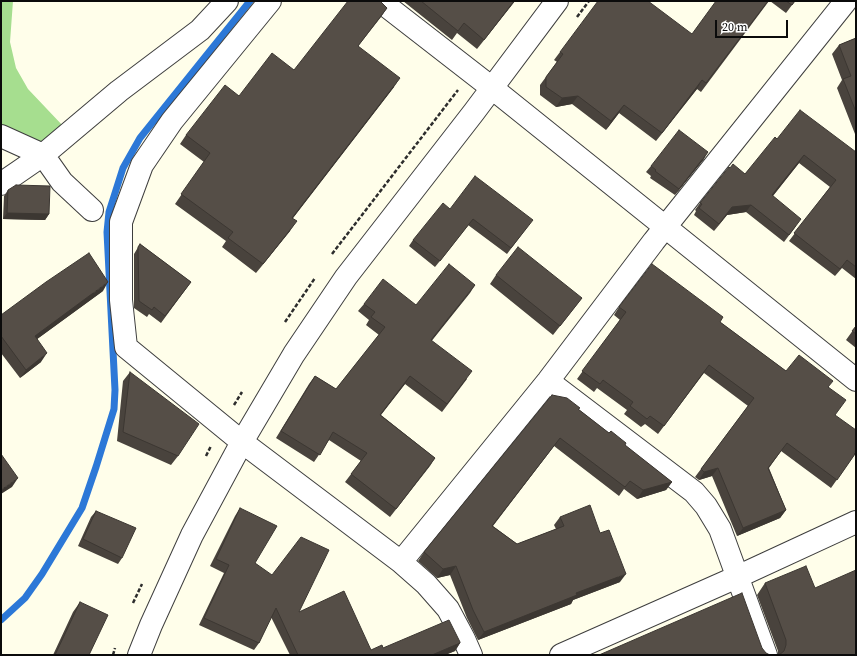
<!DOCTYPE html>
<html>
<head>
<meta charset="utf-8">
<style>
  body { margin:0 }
  #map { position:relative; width:857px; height:656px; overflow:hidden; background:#fffeea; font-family:"Source Serif 4",serif }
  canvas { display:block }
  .frame { position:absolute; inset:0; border:2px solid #0b0b0b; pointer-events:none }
  .scale { position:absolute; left:715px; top:20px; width:73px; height:18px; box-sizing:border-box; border:2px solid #0b0b0b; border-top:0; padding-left:5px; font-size:12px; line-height:14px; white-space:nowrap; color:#0b0b0b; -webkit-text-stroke:3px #fff; paint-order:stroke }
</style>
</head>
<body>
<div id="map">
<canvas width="857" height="656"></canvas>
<div class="frame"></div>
<div class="scale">20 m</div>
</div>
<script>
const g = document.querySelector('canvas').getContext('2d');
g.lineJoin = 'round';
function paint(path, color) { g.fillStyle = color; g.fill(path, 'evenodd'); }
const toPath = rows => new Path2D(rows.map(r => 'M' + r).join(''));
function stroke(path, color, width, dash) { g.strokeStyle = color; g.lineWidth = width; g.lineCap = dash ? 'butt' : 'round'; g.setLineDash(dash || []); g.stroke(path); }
const forest = toPath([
  [1,1,13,1,10,42,16,68,28,89,64,127,36,145,1,130]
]);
const stream = toPath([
  [1,620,25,598,42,574,82,508,96,467,114,409,115,390,107,232,109,212,123,168,140,138,250,1]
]);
const path = toPath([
  [577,17,589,1],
  [332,254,458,90],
  [285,322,315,278],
  [234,405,242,392],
  [206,456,211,446],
  [133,603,142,584],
  [113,655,115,648]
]);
const minor = toPath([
  [270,1,172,121,142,165,121,222,121,300,126,347,242,442,401,562,426,584,448,609,464,639,471,655],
  [380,1,492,88,856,380],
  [1,136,43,155,62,182,92,210],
  [1,184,43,155,119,91,200,30,227,1],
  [548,381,694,492,706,506,720,529,766,655],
  [401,562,548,381,654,241,846,1],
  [139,655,151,625,192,535,242,442,294,354,346,277,474,112,557,1],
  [561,655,737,577,856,522]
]);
const wall = toPath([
  [403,1,515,1,477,49,457,33,452,40],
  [769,1,701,92,697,89,656,141,619,113,606,130,572,104,556,107,540,95,540,85,557,62,554,60,560,52,692,34],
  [770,1,795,1,786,13],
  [387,8,358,46,394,87,293,218,290,231,256,273,222,247,226,241,175,204,204,162,180,144,186,135,239,96,294,70],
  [856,38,856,134,855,134,837,88,842,80,832,54,839,45],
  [777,139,856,152,856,279,842,268,835,276,789,241,830,187,799,163,773,196,796,226,784,242,746,212,727,215,714,231,694,215,696,211,695,210,700,203,730,168,745,174],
  [704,159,675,195,650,178,651,176,646,172,651,166],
  [8,190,49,214,45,220,3,219,4,196],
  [450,209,528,226,507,254,468,225,435,267,409,246,413,240],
  [140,244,191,282,161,323,149,314,147,317,134,308,134,254],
  [496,275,582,298,575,307,553,335,490,284],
  [475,285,431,341,467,379,442,412,405,384,381,415,435,458,390,517,345,482,361,461,329,440,314,462,276,438,309,384,315,376,336,389,379,335,366,325,369,320,358,311,364,304,416,305],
  [103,291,37,339,41,362,20,378,1,353,1,315],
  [619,307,720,322,786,371,829,387,835,415,854,453,855,454,831,488,781,451,769,468,786,510,780,518,737,536,712,476,699,480,695,477,748,406,704,373,658,434,645,424,641,427,624,414,627,410,597,388,594,392,577,379,620,320,614,315],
  [856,326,856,348,846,340],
  [130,372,178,456,171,465,117,441,123,381],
  [578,409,672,482,666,490,637,499,624,489,619,496,554,446,493,526,517,544,556,529,554,525,560,517,600,533,620,582,573,600,571,604,478,640,467,618,450,575,437,578,418,561,424,552],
  [240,508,255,563,299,612,371,650,383,648,460,643,455,651,445,655,290,655,271,617,259,643,254,650,199,625,224,573,210,566,235,516],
  [96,511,122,558,118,564,78,546,91,517],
  [765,583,815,588,856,655,778,655,778,651,757,595],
  [80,602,89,655,53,655,73,612]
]);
const shadedWall = toPath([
  [514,1,515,1,477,49,484,40],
  [387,8,381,17,351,55,358,46],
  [400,78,394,87,286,227,292,218],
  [702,80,697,89,656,141,662,133],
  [578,96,572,104,556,107,562,98],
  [624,105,619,113,606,130,611,121],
  [708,152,704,159,675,195,679,189],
  [804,155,799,163,767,203,772,195],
  [751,205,746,212,727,215,714,231,732,207],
  [7,213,49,214,45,220,3,219],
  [473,219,468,225,435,267,440,261],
  [297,221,290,231,256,273,263,264],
  [108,282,103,291,29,345,35,336],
  [475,285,470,293,426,348,431,340],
  [47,353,41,362,20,378,26,370],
  [410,376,405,384,375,422,380,415],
  [560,438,554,446,486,534,492,526],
  [435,458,430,466,390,517,396,509],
  [718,468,712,476,699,480,704,472],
  [18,478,12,487,1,494,1,490],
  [672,482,666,490,637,499,643,490],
  [786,510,780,518,737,536,743,528],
  [456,566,450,575,437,578,443,569],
  [626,574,620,582,573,600,571,604,478,640,484,632,576,593],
  [460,643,455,651,445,655,432,655]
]);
const building = toPath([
  [348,1,380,1,387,8,358,46,400,78,292,218,297,221,263,264,228,238,233,232,181,194,210,153,186,135,225,85,239,96,272,53,294,70,348,1],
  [421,1,514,1,484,40,464,23,458,31,421,1],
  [598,1,648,1,692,34,716,1,768,1,706,83,702,80,662,133,624,105,611,121,578,96,562,98,546,87,546,77,563,54,560,52,598,1],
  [786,1,795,1,792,5,786,1],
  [856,38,856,112,843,79,851,76,839,45,856,38],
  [800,110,856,152,856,267,847,260,840,269,794,233,836,180,804,155,772,195,801,219,789,235,751,205,732,207,719,224,699,208,702,204,700,203,729,167,730,168,733,164,745,174,775,137,777,139,800,110],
  [679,130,708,152,679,189,655,171,656,170,651,166,679,130],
  [475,176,533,220,511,248,473,219,440,261,413,240,443,203,450,209,475,176],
  [16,185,50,186,49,214,7,213,8,190,16,185],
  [140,244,191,282,165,316,154,307,152,310,139,301,138,247,140,244],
  [518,247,582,298,560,326,496,275,518,247],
  [89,253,108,282,35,336,47,353,26,370,1,336,1,315,46,282,89,253],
  [449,264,475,285,431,340,472,371,447,404,410,376,380,415,435,458,396,509,351,474,367,453,333,432,320,455,281,431,315,376,336,389,385,327,371,317,375,312,364,304,383,279,416,305,449,264],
  [652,264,723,317,720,322,786,371,799,355,833,381,828,387,846,400,835,415,856,430,856,450,854,453,855,454,837,480,787,443,768,468,786,510,743,528,718,468,704,472,701,469,754,398,709,365,664,426,650,416,647,419,630,406,633,402,603,380,600,384,582,371,626,312,619,307,652,264],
  [856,326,856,334,852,331,856,326],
  [130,372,199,424,178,456,123,432,130,372],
  [552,395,567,398,580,408,578,409,609,433,611,431,626,443,625,445,672,482,643,490,630,481,625,487,560,438,492,526,517,544,564,526,560,517,590,505,600,533,609,530,626,574,576,593,577,595,484,632,473,610,456,566,443,569,424,552,552,395],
  [1,454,18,478,1,490,1,454],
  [240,508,277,526,255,563,272,575,301,537,329,550,299,612,344,591,371,650,382,645,383,648,449,620,460,642,460,643,432,655,298,655,276,608,259,643,204,618,229,565,216,559,240,508],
  [96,511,136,528,122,558,83,539,96,511],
  [806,566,815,588,856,570,856,655,779,655,784,651,786,645,786,640,765,583,806,566],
  [742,593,762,648,766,653,770,655,599,655,742,593],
  [80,602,108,615,89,655,55,655,80,602]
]);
paint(forest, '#a6de8f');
stroke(stream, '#2c78d7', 7);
stroke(minor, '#3e3e3e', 24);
stroke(path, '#2d2d2d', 2.5, [4, 2]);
stroke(minor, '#fff', 22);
paint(wall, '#49433d');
paint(shadedWall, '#3c3732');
paint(building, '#554e47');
stroke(building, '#3c3732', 1);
</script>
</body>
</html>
